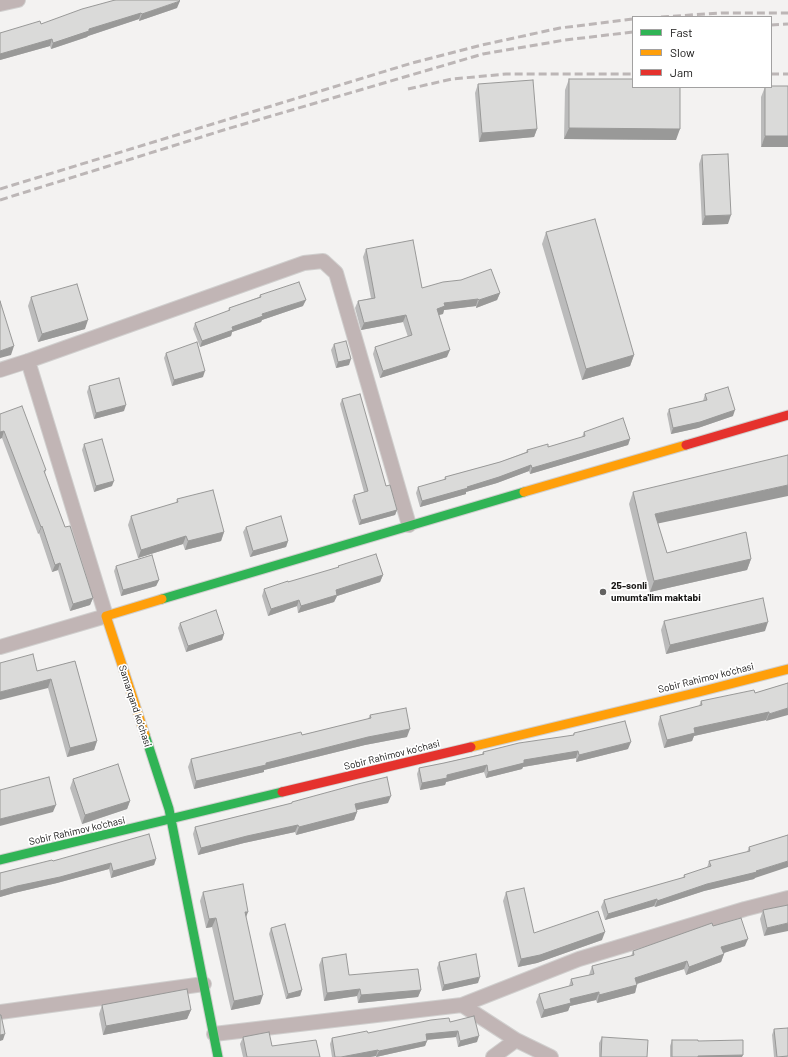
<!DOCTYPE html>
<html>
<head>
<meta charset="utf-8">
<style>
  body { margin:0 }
  #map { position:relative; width:788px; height:1057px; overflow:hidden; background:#f3f2f1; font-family:Barlow,sans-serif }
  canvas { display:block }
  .legend { position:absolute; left:632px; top:16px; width:140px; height:72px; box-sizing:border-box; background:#fff; border:1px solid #a2a1a1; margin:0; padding:5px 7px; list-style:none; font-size:12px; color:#161514 }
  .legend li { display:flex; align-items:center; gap:8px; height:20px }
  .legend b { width:20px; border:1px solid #a2a1a1 }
</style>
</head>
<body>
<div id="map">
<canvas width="788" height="1057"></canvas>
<ul class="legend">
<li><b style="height:5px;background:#30b455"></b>Fast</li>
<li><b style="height:5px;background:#ff9f0a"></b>Slow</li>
<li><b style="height:5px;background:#e5322d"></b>Jam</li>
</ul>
</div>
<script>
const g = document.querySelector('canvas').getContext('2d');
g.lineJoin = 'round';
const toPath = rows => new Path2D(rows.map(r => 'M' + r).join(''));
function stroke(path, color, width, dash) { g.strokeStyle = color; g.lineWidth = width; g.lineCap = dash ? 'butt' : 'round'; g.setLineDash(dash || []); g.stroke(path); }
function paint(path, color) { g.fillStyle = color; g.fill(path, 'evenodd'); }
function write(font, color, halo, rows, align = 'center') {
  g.font = font + ' Barlow,sans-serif'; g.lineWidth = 3.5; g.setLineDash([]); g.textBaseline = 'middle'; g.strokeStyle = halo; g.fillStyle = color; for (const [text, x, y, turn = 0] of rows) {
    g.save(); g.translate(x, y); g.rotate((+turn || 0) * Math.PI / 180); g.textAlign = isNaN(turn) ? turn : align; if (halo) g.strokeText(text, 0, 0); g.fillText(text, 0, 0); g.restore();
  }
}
const street = toPath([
  [0,4,18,0],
  [0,370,28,361,304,263,323,261,336,273,409,525],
  [0,647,106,616,28,361],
  [462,1005,516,1040,551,1057],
  [0,1012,204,984],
  [214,1034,462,1005,579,959,745,909,788,898],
  [493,1057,516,1040]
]);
const fast = toPath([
  [162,599,524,492],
  [145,735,169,809,218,1057],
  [0,860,282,792]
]);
const slow = toPath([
  [524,492,686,445],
  [145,735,106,616,162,599],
  [471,747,699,692,788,669]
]);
const jam = toPath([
  [686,445,788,415],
  [282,792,471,747]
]);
const rail = toPath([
  [661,17,721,13,788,13],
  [771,25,788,24],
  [771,74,788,74],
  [408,89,452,79,506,74,633,74],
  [0,189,412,63,482,45,560,28,633,19],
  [0,200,227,129,483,54,565,40,633,32]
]);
const wall = toPath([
  [177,8,139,21,139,19,88,36,87,37,51,49,50,46,0,60,0,33,41,24],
  [569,79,676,140,564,139,565,90],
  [478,84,537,129,534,137,479,142,475,93],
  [788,86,761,147,761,97,765,87],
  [702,155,728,224,702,225,699,164],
  [546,232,634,355,630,366,582,380,542,244],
  [366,249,422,288,500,293,497,300,476,308,476,306,444,310,443,314,439,315,447,357,380,378,373,354,375,347,408,337,403,322,361,330,355,308,358,301,371,298,363,257],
  [260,295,303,306,262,320,261,322,232,332,231,336,200,347,193,329,195,323,228,311,229,308,259,297],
  [31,297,85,329,38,342,28,306],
  [334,344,349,365,336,368,331,350],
  [166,353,203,377,172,386,164,358],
  [89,386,124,411,94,419,87,392],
  [705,394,733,416,698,428,671,434,667,414,669,409,703,401],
  [342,399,386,486,397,510,395,515,359,525,352,501,354,495,364,492,340,404],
  [0,414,46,470,45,473,65,527,93,598,90,605,70,611,58,570,52,572,39,533,38,534,2,438],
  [584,432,630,439,628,445,530,474,529,471,497,483,466,492,466,494,420,507,416,493,418,487,444,480,445,477,500,462,526,452,527,450,548,447,582,437],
  [84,444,112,486,94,492,82,450],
  [633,492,658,524,667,553,751,559,747,570,650,592,629,504],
  [177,499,224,532,221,541,185,550,183,544,138,558,128,525,131,516,176,503],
  [246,527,288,541,286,547,250,557,243,532],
  [116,566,159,580,156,586,121,596,114,571],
  [338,566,383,575,380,582,337,596,334,602,298,613,297,606,268,616,262,596,264,589,338,568],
  [664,621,765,631,666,654,661,630],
  [180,623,224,634,222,640,186,652,178,628],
  [75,661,97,741,94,750,67,757,48,688,37,671],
  [788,683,766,721,766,720,694,736,692,741,664,748,658,724,660,716,699,706,701,701,755,693],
  [370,715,407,737,365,745,264,770,264,772,194,789,188,767,191,759,302,735,368,719],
  [574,733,628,749,576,762,576,758,523,767,522,769,486,778,484,772,446,782,445,785,420,790,417,774,419,768,444,763,482,754,483,752,573,735],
  [73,779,130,801,127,809,82,824,70,788],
  [292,802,388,803,357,810,357,812,354,820,296,835,295,832,244,843,198,855,193,834,195,827,292,803],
  [788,835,754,879,704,891,655,907,654,906,605,920,601,907,604,900,683,878,684,875,707,868,709,861,747,852,749,847],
  [156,859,154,865,111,878,109,869,57,883,14,893,0,897,0,873,53,861],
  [203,892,260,1004,231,1010,212,927,206,928,200,901],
  [506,892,534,933,602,940,537,963,518,967,503,901],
  [788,905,764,936,760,919,763,910],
  [713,926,745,946,723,953,724,954,721,962,686,975,684,969,637,984,635,993,597,1003,596,1000,570,1006,568,1011,541,1018,536,1002,539,994,569,986,571,979,589,975,592,966,631,956,633,951],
  [271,928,302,990,300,996,286,999,269,934],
  [322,958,349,975,421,990,418,997,358,1003,357,996,324,1001,319,965],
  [439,962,478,983,442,991,437,968],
  [102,1005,191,1010,187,1019,103,1035,99,1014],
  [450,1022,477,1042,458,1047,456,1037,427,1040,425,1046,376,1057,376,1056,370,1057,332,1057,330,1044,332,1038],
  [774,1029,788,1057,774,1057,772,1035],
  [243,1037,272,1046,320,1057,243,1057,240,1044],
  [602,1037,647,1057,599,1057,599,1043],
  [672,1040,698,1041,742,1057,670,1057,670,1046]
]);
const shadedWall = toPath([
  [180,1,177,8,139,21,142,14],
  [141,13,139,19,88,36,87,37,51,49,53,43,89,29],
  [52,39,50,46,0,60,0,54],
  [569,128,680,129,676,140,564,139],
  [537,129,534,137,479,142,482,133],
  [765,136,788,136,788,147,761,147],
  [731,215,728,224,702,225,705,216],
  [500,293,497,300,476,308,479,300],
  [478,299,476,306,444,310,443,314,434,316,437,309,444,303],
  [306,300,303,306,262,320,261,322,232,332,231,336,200,347,202,341,232,327,262,314],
  [406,315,403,322,361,330,364,323],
  [88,320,85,329,38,342,42,334],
  [14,346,11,355,0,358,0,351],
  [450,350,447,357,380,378,383,371],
  [634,355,630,366,582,380,586,369],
  [351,359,349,365,336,368,338,362],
  [205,371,203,377,172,386,174,380],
  [126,405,124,411,94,419,96,413],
  [735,410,733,416,698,428,671,434,673,428],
  [4,431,2,438,0,439,0,432],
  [630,439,628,445,530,474,532,468],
  [531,465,529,471,497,483,466,492,466,494,420,507,422,501],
  [114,481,112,486,94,492,96,486],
  [788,485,788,496,651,525,655,514],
  [397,510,395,515,359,525,361,520],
  [42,526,39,533,38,534,41,527],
  [224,532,221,541,185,550,188,541],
  [186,536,183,544,138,558,141,550],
  [288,541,286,547,250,557,253,551],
  [751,559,747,570,650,592,654,581],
  [60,563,58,570,52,572,55,565],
  [383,575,380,582,337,596,334,602,298,613,301,606,336,590],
  [159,580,156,586,121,596,123,590],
  [93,598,90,605,70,611,73,604],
  [299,600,297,606,268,616,271,609],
  [768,622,765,631,666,654,670,645],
  [224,634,222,640,186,652,188,646],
  [51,679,48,688,0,700,0,692],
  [788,708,788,715,766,721,769,714],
  [769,712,766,720,694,736,692,741,664,748,667,740,694,728],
  [410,729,407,737,365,745,264,770,264,772,194,789,196,781,266,763,368,737],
  [97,741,94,750,67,757,70,748],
  [631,742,628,749,576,762,579,755],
  [578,751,576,758,523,767,522,769,486,778,488,772,524,760],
  [487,765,484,772,446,782,445,785,420,790,422,783,447,775],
  [391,796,388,803,352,811,355,804],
  [130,801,127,809,82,824,85,815],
  [56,805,53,812,0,826,0,819],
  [357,812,354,820,296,835,299,827],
  [298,825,295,832,244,843,198,855,201,848,247,836],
  [156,859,154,865,111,878,113,871],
  [788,861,788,867,755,878,754,879,704,891,655,907,657,901,707,884,756,871],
  [111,863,109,869,57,883,14,893,0,897,0,891,17,886],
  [657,899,654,906,605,920,608,914],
  [245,912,248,912,245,920],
  [216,918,212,927,206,928,209,919],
  [788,923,788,931,764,936,767,928],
  [605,932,602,940,537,963,518,967,521,959],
  [748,939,745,946,718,955,721,947],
  [724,954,721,962,686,975,689,967],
  [687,961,684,969,633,985,635,978],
  [480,977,478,983,442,991,444,985],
  [637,985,635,993,597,1003,599,995],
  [360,989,357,996,324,1001,327,993],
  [302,990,300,996,286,999,288,994],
  [421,990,418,997,358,1003,361,995],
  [599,992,596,1000,570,1006,568,1011,541,1018,544,1010,570,999],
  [263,995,260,1004,231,1010,234,1001],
  [191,1010,187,1019,103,1035,106,1026],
  [458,1031,456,1037,424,1040,426,1034],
  [5,1034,3,1040,0,1041,0,1035],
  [479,1036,477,1042,458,1047,460,1041],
  [427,1041,425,1046,376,1057,379,1051],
  [378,1050,376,1056,370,1057,341,1057],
  [743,1055,742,1057,698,1057,698,1056]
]);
const building = toPath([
  [115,0,179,0,180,1,142,14,141,13,89,29,89,31,53,43,52,39,0,54,0,33,40,21,41,24,82,9,115,0],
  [569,79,633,79,633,87,680,87,680,129,569,128,569,79],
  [533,80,537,129,482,133,478,84,533,80],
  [771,86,788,86,788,136,765,136,765,87,771,87,771,86],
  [728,154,731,215,705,216,702,155,728,154],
  [595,219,634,355,586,369,546,232,595,219],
  [413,240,422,288,443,282,461,280,491,269,500,293,479,300,478,299,444,303,445,306,437,309,450,350,383,371,375,347,412,335,406,315,364,323,358,301,375,298,366,249,413,240],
  [299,282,306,300,262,314,263,316,232,327,233,330,202,341,195,323,230,310,229,308,261,297,260,295,299,282],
  [77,284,88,320,42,334,31,297,77,284],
  [0,301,14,346,0,351,0,301],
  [346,341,351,359,338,362,334,344,346,341],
  [197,342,205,371,174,380,166,353,197,342],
  [119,378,126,405,96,413,89,386,119,378],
  [728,387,735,410,700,422,673,428,669,409,707,400,705,394,728,387],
  [360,394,386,486,390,485,397,510,361,520,354,495,368,491,342,399,360,394],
  [22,406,46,470,44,471,65,527,70,526,93,598,73,604,60,563,55,565,42,526,41,527,4,431,0,432,0,414,22,406],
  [623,418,630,439,532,468,531,465,499,477,467,487,468,488,422,501,418,487,446,479,445,477,500,462,528,452,527,450,548,444,548,447,585,436,584,432,623,418],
  [102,439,114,481,96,486,84,444,102,439],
  [788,455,788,485,655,514,667,553,746,532,751,559,654,581,633,492,788,455],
  [213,490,224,532,188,541,186,536,141,550,131,516,178,502,177,499,213,490],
  [281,516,288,541,253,551,246,527,281,516],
  [376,554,383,575,336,590,337,595,301,606,299,600,271,609,264,589,288,581,288,582,339,567,338,566,376,554],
  [152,555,159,580,123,590,116,566,152,555],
  [763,598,768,622,670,645,664,621,763,598],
  [216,610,224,634,188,646,180,623,216,610],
  [33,654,37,671,75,661,97,741,70,748,51,679,0,692,0,663,33,654],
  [788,683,788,708,769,714,769,712,694,728,695,733,667,740,660,716,702,705,701,701,754,690,755,693,788,683],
  [406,708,410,729,368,737,266,763,266,765,196,781,191,759,301,732,302,735,371,718,370,715,406,708],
  [625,721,631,742,579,755,578,751,524,760,524,763,488,772,487,765,447,775,447,778,422,783,419,768,444,763,484,754,483,752,519,743,574,735,574,733,625,721],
  [118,764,130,801,85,815,73,779,118,764],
  [49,777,56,805,0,819,0,790,49,777],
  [387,777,391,796,355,804,357,812,299,827,298,825,247,836,201,848,195,827,292,803,292,802,358,784,387,777],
  [149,834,156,859,113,871,111,863,60,877,17,886,0,891,0,873,52,860,53,861,149,834],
  [788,835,788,861,756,871,757,872,707,884,657,901,657,899,608,914,604,900,685,877,684,875,711,866,709,861,750,851,749,847,788,835],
  [243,884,248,912,245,912,263,995,234,1001,216,918,209,919,203,892,243,884],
  [524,888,534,933,598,911,605,932,540,955,521,959,506,892,524,888],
  [788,905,788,923,767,928,763,910,788,905],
  [741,918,748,939,721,947,724,954,689,967,687,961,635,978,637,985,599,995,599,992,570,999,571,1003,544,1010,539,994,573,985,571,979,594,974,592,966,634,955,633,951,712,923,713,926,741,918],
  [285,924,302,990,288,994,271,928,285,924],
  [346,954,349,975,418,969,421,990,361,995,360,989,327,993,322,958,346,954],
  [476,954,480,977,444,985,439,962,476,954],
  [187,989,191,1010,106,1026,102,1005,187,989],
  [0,1015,1,1015,5,1034,0,1035,0,1015],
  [474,1016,479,1036,460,1041,458,1031,426,1034,427,1041,379,1051,378,1050,341,1057,335,1057,332,1038,367,1031,368,1033,431,1020,449,1018,450,1022,474,1016],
  [788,1028,788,1056,777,1057,774,1029,788,1028],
  [269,1032,272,1046,316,1040,320,1057,247,1057,243,1037,269,1032],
  [602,1037,648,1040,647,1057,601,1057,602,1037],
  [672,1040,698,1040,698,1041,743,1040,743,1055,698,1056,698,1057,672,1057,672,1040]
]);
const markers = [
  [603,592,4,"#636261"]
];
const poiNames = [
  ["25-sonli",611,586],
  ["umumta'lim maktabi",611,598]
];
const streetNames = [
  ["Sobir Rahimov ko'chasi",706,678,-14],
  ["Samarqand ko'chasi",135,706,72],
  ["Sobir Rahimov ko'chasi",392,755,-14],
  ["Sobir Rahimov ko'chasi",77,831,-13]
];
stroke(street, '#d0cfce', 16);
stroke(fast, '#d0cfce', 11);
stroke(slow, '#d0cfce', 11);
stroke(jam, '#d0cfce', 11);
stroke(street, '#c1b5b5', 14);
stroke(fast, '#30b455', 9);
stroke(slow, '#ff9f0a', 9);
stroke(jam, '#e5322d', 9);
stroke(rail, '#bcb6b6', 3, [8, 4]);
paint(wall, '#bbb');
paint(shadedWall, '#999998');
paint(building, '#dadad9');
stroke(building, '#999998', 1);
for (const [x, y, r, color] of markers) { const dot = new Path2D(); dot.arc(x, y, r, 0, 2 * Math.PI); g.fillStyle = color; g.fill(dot); stroke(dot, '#fff', 1.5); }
write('bold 10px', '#161514', '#fff', poiNames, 'left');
write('10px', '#161514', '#fff', streetNames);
</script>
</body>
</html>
